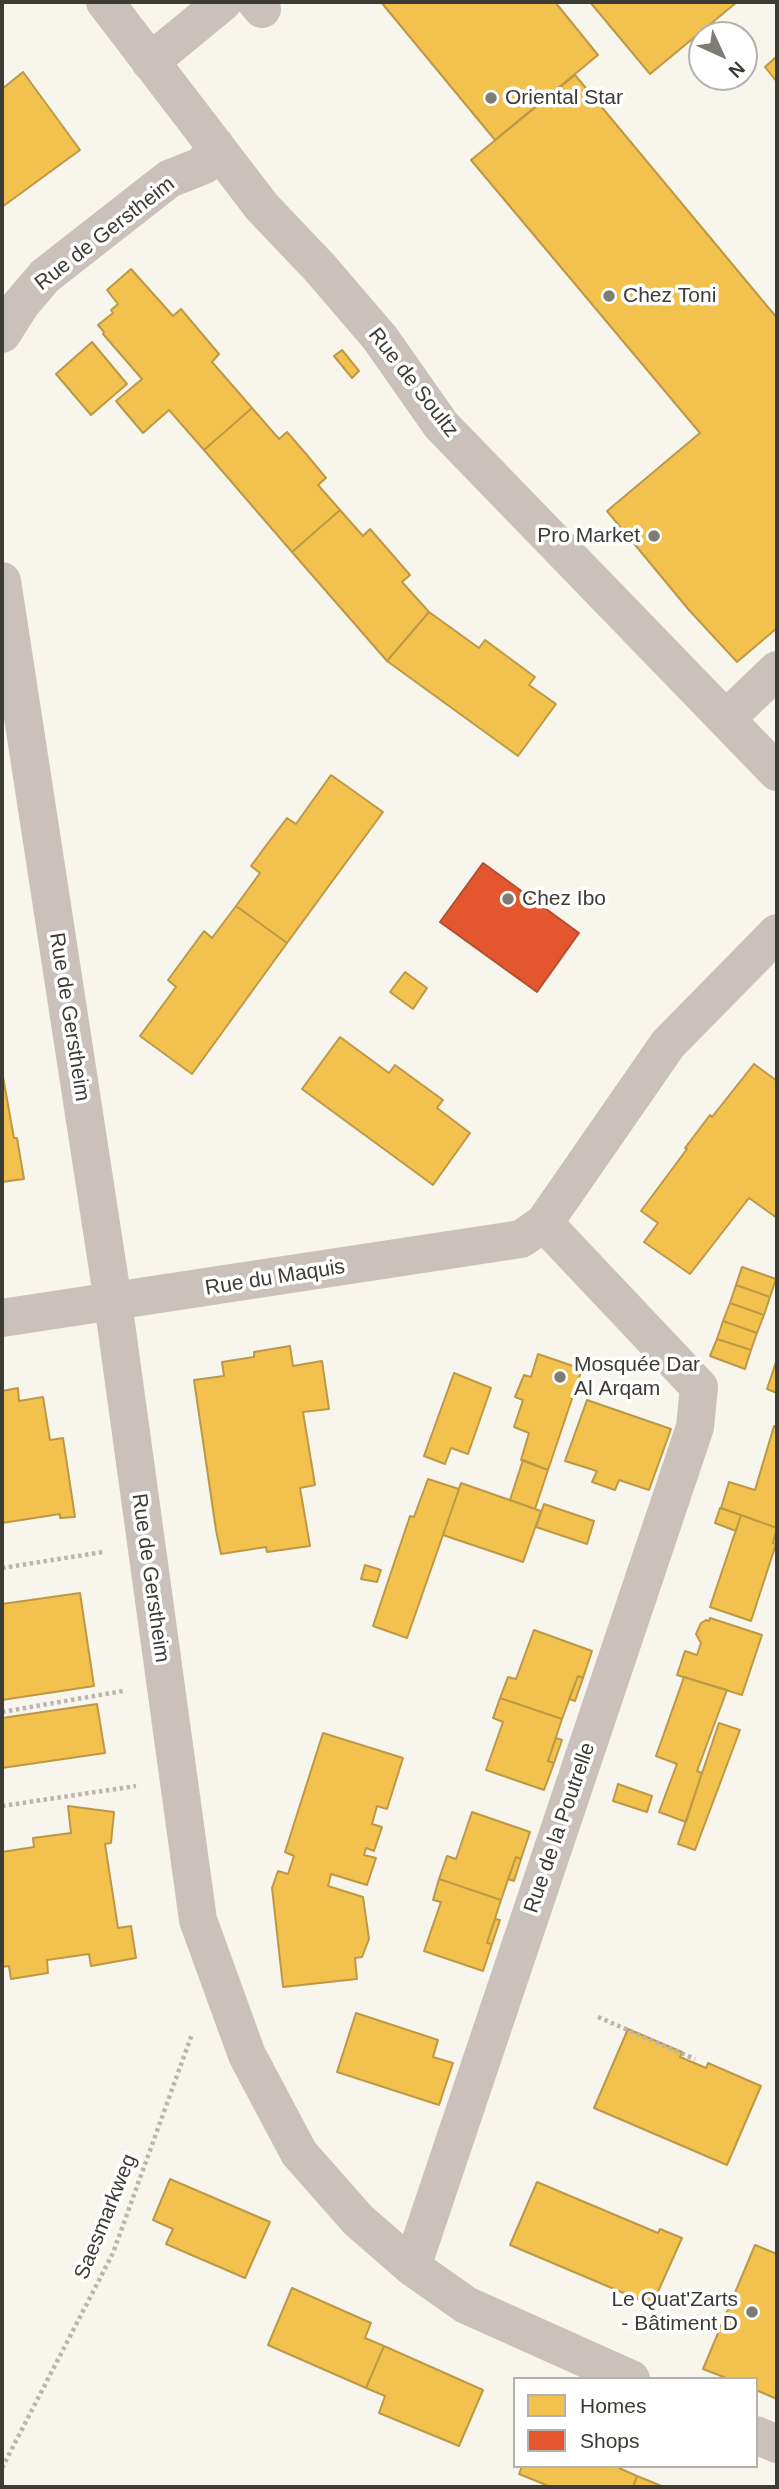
<!DOCTYPE html>
<html>
<head>
<meta charset="utf-8">
<style>
  body { margin:0 }
  #map { position:relative; width:779px; height:2489px; overflow:hidden; background:#f8f5ed; font-family:Arial,sans-serif }
  canvas { display:block }
  .frame { position:absolute; inset:0; border:4px solid #3d3b35; pointer-events:none }
  .legend { position:absolute; left:513px; top:2377px; width:245px; height:91px; box-sizing:border-box; background:#fff; border:2px solid #b1b1ae; margin:0; padding:9px 12px; list-style:none; font-size:21px; color:#3d3b35 }
  .legend li { display:flex; align-items:center; gap:14px; height:35px }
  .legend b { width:35px; border:2px solid #b1b1ae }
  .north { position:absolute; left:688px; top:21px; width:70px; height:70px; box-sizing:border-box; background:#fff; border:2px solid #b1b1ae; border-radius:50%; rotate:135deg; font-size:19px; font-weight:700; line-height:28px; text-align:center; color:#3d3b35 }
  .north::after { content:''; display:block; margin:auto; width:24px; height:32px; background:#7e7c75; clip-path:polygon(50% 0,100% 100%,50% 72%,0 100%) }
</style>
</head>
<body>
<div id="map">
<canvas width="779" height="2489"></canvas>
<div class="frame"></div>
<ul class="legend">
<li><b style="height:19px;background:#f2c14e"></b>Homes</li>
<li><b style="height:19px;background:#e4572e"></b>Shops</li>
</ul>
<div class="north">N</div>
</div>
<script>
const g = document.querySelector('canvas').getContext('2d');
g.lineJoin = 'round';
function paint(path, color) { g.fillStyle = color; g.fill(path, 'evenodd'); }
const toPath = rows => new Path2D(rows.map(r => 'M' + r).join(''));
function stroke(path, color, width, dash) { g.strokeStyle = color; g.lineWidth = width; g.lineCap = dash ? 'butt' : 'round'; g.setLineDash(dash || []); g.stroke(path); }
function write(font, color, halo, rows, align = 'center') {
  g.font = font + ' Arial,sans-serif'; g.lineWidth = 7; g.setLineDash([]); g.textBaseline = 'middle'; g.strokeStyle = halo; g.fillStyle = color; for (const [text, x, y, turn = 0] of rows) {
    g.save(); g.translate(x, y); g.rotate((+turn || 0) * Math.PI / 180); g.textAlign = isNaN(turn) ? turn : align; if (halo) g.strokeText(text, 0, 0); g.fillText(text, 0, 0); g.restore();
  }
}
const homes = toPath([
  [381,2,555,2,598,55,495,140,381,2],
  [590,2,737,2,650,74,590,2],
  [777,56,777,82,765,67,777,56],
  [23,72,80,150,2,207,2,89,23,72],
  [575,75,777,318,777,628,737,662,689,610,607,511,700,433,471,160,575,75],
  [131,269,173,316,181,309,219,354,212,362,252,408,204,450,169,410,143,433,116,401,142,379,103,334,104,332,98,325,113,313,111,310,118,304,107,290,131,269],
  [92,342,127,384,91,415,56,374,92,342],
  [342,350,359,371,352,378,334,356,342,350],
  [252,408,279,439,287,432,307,455,326,478,318,485,340,510,292,552,204,450,252,408],
  [340,510,363,536,370,529,410,575,402,582,429,612,387,661,292,552,340,510],
  [429,612,479,648,485,640,512,660,535,677,529,685,556,704,518,756,387,661,429,612],
  [331,775,383,812,287,943,236,906,260,873,251,866,268,843,287,818,296,824,331,775],
  [236,906,287,943,192,1074,140,1036,176,987,168,980,204,931,212,938,236,906],
  [405,972,427,988,413,1009,390,992,405,972],
  [340,1037,389,1073,395,1065,421,1084,443,1100,437,1108,470,1133,433,1185,302,1089,340,1037],
  [754,1064,777,1081,777,1218,749,1198,690,1274,644,1242,658,1223,641,1211,687,1149,685,1148,710,1115,712,1117,754,1064],
  [3,1077,14,1138,17,1138,24,1179,2,1182,3,1077],
  [742,1267,776,1279,770,1297,736,1285,742,1267],
  [736,1285,770,1297,764,1315,730,1303,736,1285],
  [730,1303,764,1315,757,1333,723,1321,730,1303],
  [723,1321,757,1333,751,1350,717,1339,723,1321],
  [717,1339,751,1350,745,1369,710,1356,717,1339],
  [290,1346,293,1366,322,1361,329,1409,303,1412,315,1485,300,1488,310,1546,267,1552,266,1547,221,1554,216,1530,194,1380,224,1376,222,1362,254,1357,254,1352,290,1346],
  [538,1354,582,1369,548,1470,521,1460,529,1433,514,1427,523,1400,515,1397,524,1375,531,1377,538,1354],
  [777,1359,777,1393,767,1389,777,1359],
  [454,1373,491,1388,468,1454,451,1448,445,1464,424,1456,454,1373],
  [18,1388,19,1401,43,1397,50,1440,63,1438,75,1517,60,1518,60,1514,2,1523,2,1391,18,1388],
  [587,1400,671,1429,649,1490,619,1480,615,1490,592,1482,597,1471,565,1461,587,1400],
  [774,1426,777,1427,777,1528,721,1508,729,1482,755,1490,774,1426],
  [523,1460,548,1470,535,1509,510,1500,523,1460],
  [428,1479,459,1489,407,1638,373,1626,410,1516,414,1517,428,1479],
  [461,1483,541,1511,523,1562,443,1535,461,1483],
  [544,1504,594,1521,587,1544,536,1527,544,1504],
  [720,1508,741,1515,736,1531,715,1523,720,1508],
  [741,1515,777,1528,773,1543,776,1544,751,1621,710,1607,741,1515],
  [365,1565,381,1570,377,1582,361,1579,365,1565],
  [80,1593,94,1686,2,1700,2,1604,80,1593],
  [710,1618,762,1635,742,1695,677,1675,685,1651,697,1655,701,1643,696,1634,701,1623,706,1620,709,1621,710,1618],
  [534,1630,592,1651,583,1678,578,1676,562,1719,500,1698,508,1677,516,1679,534,1630],
  [578,1676,583,1678,575,1701,569,1699,578,1676],
  [684,1677,727,1690,697,1771,702,1773,686,1822,659,1812,677,1764,656,1756,684,1677],
  [500,1698,562,1719,548,1761,554,1763,544,1790,486,1770,503,1722,493,1718,500,1698],
  [97,1704,105,1753,2,1768,2,1718,97,1704],
  [719,1723,740,1730,695,1850,678,1844,719,1723],
  [323,1733,403,1758,387,1809,377,1806,372,1824,382,1827,374,1851,366,1848,364,1855,376,1858,367,1885,331,1874,328,1886,363,1897,369,1939,362,1957,355,1958,357,1979,283,1987,272,1888,278,1871,288,1874,294,1856,285,1852,323,1733],
  [556,1738,562,1740,554,1763,548,1761,556,1738],
  [618,1784,652,1796,647,1812,613,1801,618,1784],
  [68,1806,114,1812,111,1843,105,1844,118,1928,131,1926,136,1958,91,1966,89,1954,47,1960,48,1973,11,1979,9,1966,2,1967,2,1852,34,1847,33,1838,71,1833,68,1806],
  [472,1812,530,1832,521,1859,516,1857,501,1900,439,1879,447,1856,456,1859,472,1812],
  [516,1857,521,1859,514,1881,508,1879,516,1857],
  [439,1879,501,1900,487,1943,492,1944,483,1971,424,1951,441,1902,433,1900,439,1879],
  [495,1919,500,1920,492,1944,487,1943,495,1919],
  [356,2013,438,2040,433,2057,453,2063,439,2105,337,2072,356,2013],
  [628,2029,682,2052,680,2057,706,2068,708,2063,761,2086,727,2165,594,2108,628,2029],
  [170,2179,270,2222,245,2278,166,2244,173,2229,153,2220,170,2179],
  [537,2182,658,2233,660,2229,682,2238,652,2305,510,2245,537,2182],
  [755,2245,777,2254,777,2399,756,2390,756,2379,729,2379,703,2369,755,2245],
  [292,2288,371,2323,365,2338,384,2346,366,2388,268,2345,292,2288],
  [384,2346,483,2390,459,2446,379,2413,385,2396,366,2388,384,2346],
  [522,2466,620,2466,619,2468,637,2476,633,2487,551,2487,519,2474,522,2466],
  [637,2476,664,2487,633,2487,637,2476]
]);
const shops = toPath([
  [483,863,579,933,537,992,440,922,483,863]
]);
const path = toPath([
  [2,1568,103,1552],
  [2,1712,123,1691],
  [2,1806,136,1786],
  [598,2017,695,2059],
  [2,2468,113,2253,192,2034]
]);
const minor = toPath([
  [105,2,262,207,320,268,380,338,441,425,777,772],
  [256,2,262,9],
  [150,62,223,2],
  [2,334,21,304,45,276,169,179,204,165,215,145],
  [2,581,113,1302,198,1920,247,2055,299,2153,358,2220,412,2267,466,2305,631,2379],
  [726,719,777,670],
  [2,1318,521,1239,544,1223,668,1044,777,933],
  [412,2267,695,1427,699,1387,544,1223],
  [756,2435,777,2444]
]);
const markers = [
  [491,98,7,"#7e7c75"],
  [609,296,7,"#7e7c75"],
  [654,536,7,"#7e7c75"],
  [508,899,7,"#7e7c75"],
  [560,1377,7,"#7e7c75"],
  [752,2312,7,"#7e7c75"]
];
const poiNames = [
  ["Oriental Star",505,98],
  ["Chez Toni",623,296],
  ["Pro Market",640,536,"right"],
  ["Chez Ibo",522,899],
  ["Mosquée Dar",574,1365],
  ["Al Arqam",574,1389],
  ["Le Quat'Zarts",738,2300,"right"],
  ["- Bâtiment D",738,2324,"right"]
];
const streetNames = [
  ["Rue de Gerstheim",105,234,-38],
  ["Rue de Soultz",413,383,52],
  ["Rue de Gerstheim",69,1017,81],
  ["Rue du Maquis",275,1278,-9],
  ["Rue de Gerstheim",150,1578,82],
  ["Rue de la Poutrelle",560,1828,-71],
  ["Saesmarkweg",106,2217,-68]
];
paint(homes, '#f2c14e');
stroke(homes, '#bc9946', 2);
paint(shops, '#e4572e');
stroke(shops, '#b24f30', 2);
stroke(path, '#bbb4b0', 4.5, [3.5, 3.5]);
stroke(minor, '#cac1bd', 38);
for (const [x, y, r, color] of markers) { const dot = new Path2D(); dot.arc(x, y, r, 0, 2 * Math.PI); g.fillStyle = color; g.fill(dot); stroke(dot, '#fff', 2.5); }
write('21px', '#3d3b35', '#fff', poiNames, 'left');
write('21px', '#3d3b35', '#fff', streetNames);
</script>
</body>
</html>
